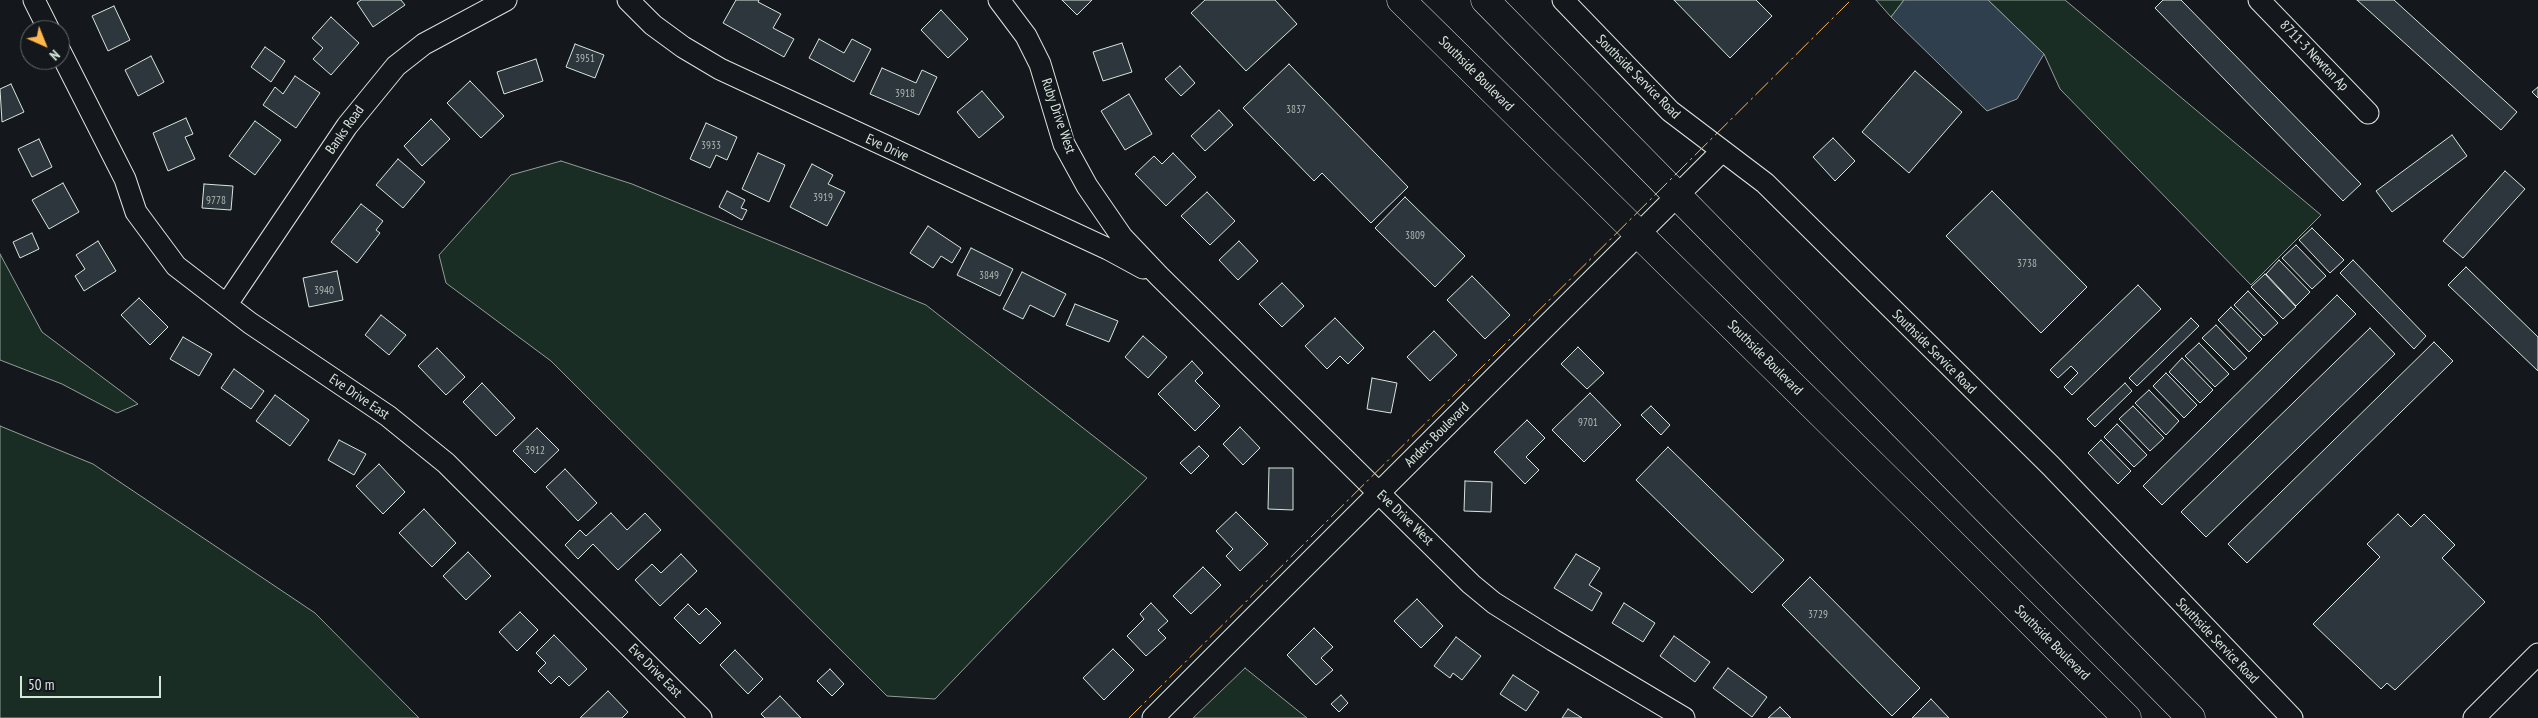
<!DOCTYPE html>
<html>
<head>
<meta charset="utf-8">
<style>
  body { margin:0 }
  #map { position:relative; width:2538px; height:718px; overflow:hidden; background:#14181c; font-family:"PT Sans Narrow",sans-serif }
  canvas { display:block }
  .north { position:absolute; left:20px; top:20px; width:50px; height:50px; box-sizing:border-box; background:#14181c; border:1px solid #626a69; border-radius:50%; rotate:136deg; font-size:14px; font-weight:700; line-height:20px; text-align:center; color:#d8e6dc }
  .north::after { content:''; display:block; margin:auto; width:18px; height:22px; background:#ffb74d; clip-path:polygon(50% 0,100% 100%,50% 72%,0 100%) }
  .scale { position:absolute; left:20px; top:676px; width:141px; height:22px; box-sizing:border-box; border:2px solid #d8e6dc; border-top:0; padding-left:6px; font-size:15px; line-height:18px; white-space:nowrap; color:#d8e6dc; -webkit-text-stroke:4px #14181c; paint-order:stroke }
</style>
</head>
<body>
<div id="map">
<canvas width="2538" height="718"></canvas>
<div class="north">N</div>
<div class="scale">50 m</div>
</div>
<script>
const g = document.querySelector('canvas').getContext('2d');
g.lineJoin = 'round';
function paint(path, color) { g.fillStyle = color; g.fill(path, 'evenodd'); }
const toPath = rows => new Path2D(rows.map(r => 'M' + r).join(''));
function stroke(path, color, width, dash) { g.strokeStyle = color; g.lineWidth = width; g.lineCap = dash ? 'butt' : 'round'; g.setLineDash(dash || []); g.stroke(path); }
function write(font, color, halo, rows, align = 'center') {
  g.font = font + ' "PT Sans Narrow",sans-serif'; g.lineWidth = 4; g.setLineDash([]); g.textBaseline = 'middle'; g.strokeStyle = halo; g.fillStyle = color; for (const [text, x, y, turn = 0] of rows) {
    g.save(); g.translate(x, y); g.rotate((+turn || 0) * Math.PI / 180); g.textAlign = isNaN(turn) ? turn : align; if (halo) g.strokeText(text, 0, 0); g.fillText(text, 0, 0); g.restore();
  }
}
const green = toPath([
  [1876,0,1904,0,1891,17,1876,0],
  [1988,0,2065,0,2321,215,2251,285,2060,89,2044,54,1988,0],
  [561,161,632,184,926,305,1147,478,935,699,887,696,551,361,446,283,439,255,511,175,561,161],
  [0,254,42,332,138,404,117,413,62,384,0,360,0,254],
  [0,426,93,464,315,613,419,718,0,718,0,426],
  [1245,668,1307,718,1193,718,1245,668]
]);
const water = toPath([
  [1904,0,1988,0,2044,54,2017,99,1987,111,1891,17,1904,0]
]);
const building = toPath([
  [361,0,401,0,405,5,373,27,357,3,361,0],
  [736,0,759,0,758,2,781,14,773,28,794,39,784,57,723,23,736,0],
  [1062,0,1092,0,1077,15,1062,0],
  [1205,0,1275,0,1297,24,1246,71,1191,13,1205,0],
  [1674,0,1756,0,1772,16,1730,58,1674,0],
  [2163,0,2181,0,2361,184,2343,201,2155,8,2163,0],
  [2357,0,2394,0,2517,112,2501,130,2357,0],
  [114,6,130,40,108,51,92,16,114,6],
  [941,10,968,39,948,58,921,30,941,10],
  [331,17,359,43,331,75,313,59,323,48,312,38,331,17],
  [819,39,844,53,852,39,871,49,854,82,809,58,819,39],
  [1122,43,1132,72,1103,81,1093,52,1122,43],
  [575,44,604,55,595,78,566,67,575,44],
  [265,47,285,61,271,82,251,67,265,47],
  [151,56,164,82,138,96,125,70,151,56],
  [536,59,543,81,504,94,497,72,536,59],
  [1289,64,1408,187,1371,223,1322,173,1314,181,1243,108,1289,64],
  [1180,66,1195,83,1181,96,1165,79,1180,66],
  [882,68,916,83,922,70,937,77,919,115,870,94,882,68],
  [1915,71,1962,112,1909,173,1862,132,1915,71],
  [295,76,320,93,296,128,263,105,275,87,283,94,295,76],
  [470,81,504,116,481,138,447,103,470,81],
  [11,84,24,112,2,122,0,89,11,84],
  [2538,87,2538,98,2532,92,2538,87],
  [982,91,1004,117,979,138,957,112,982,91],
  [1129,94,1152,134,1125,150,1101,111,1129,94],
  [1219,110,1233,125,1205,151,1191,136,1219,110],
  [186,118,193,134,185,137,195,159,168,171,153,133,186,118],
  [431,119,450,139,422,166,404,146,431,119],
  [255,121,281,140,255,175,229,156,255,121],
  [706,123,737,137,727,160,716,155,710,168,690,159,706,123],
  [2452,135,2467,156,2392,212,2376,191,2452,135],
  [1833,138,1855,161,1835,181,1813,157,1833,138],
  [39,139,52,167,32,177,18,149,39,139],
  [758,153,785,165,769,202,742,189,758,153],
  [1173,153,1196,177,1166,206,1135,174,1154,156,1162,164,1173,153],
  [398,159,425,182,403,208,376,185,398,159],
  [812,164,833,175,828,184,845,192,827,226,790,207,812,164],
  [2505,171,2525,189,2463,258,2443,241,2505,171],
  [63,183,79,212,49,229,32,200,63,183],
  [204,184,233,186,231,210,202,208,204,184],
  [727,191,745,200,741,208,747,210,742,220,719,207,727,191],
  [1992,191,2087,287,2041,333,1946,236,1992,191],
  [1207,192,1235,221,1210,245,1181,216,1207,192],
  [1405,197,1465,256,1435,287,1375,228,1405,197],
  [361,204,383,221,376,230,380,233,357,263,331,242,361,204],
  [928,226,961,248,952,263,941,256,933,268,910,253,928,226],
  [2312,228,2344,260,2330,273,2299,240,2312,228],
  [32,233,39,249,20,258,13,242,32,233],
  [98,241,116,271,84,291,75,276,85,269,76,255,98,241],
  [1239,241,1258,261,1238,280,1219,260,1239,241],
  [2296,245,2326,276,2312,289,2282,258,2296,245],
  [971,248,1013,269,1000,296,957,275,971,248],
  [2279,260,2310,292,2296,306,2266,274,2279,260],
  [2353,260,2426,336,2414,349,2340,273,2353,260],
  [2466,267,2538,337,2538,371,2448,285,2466,267],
  [337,271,343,300,309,307,303,278,337,271],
  [1022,272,1066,294,1054,317,1030,305,1023,319,1003,309,1022,272],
  [2265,274,2296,307,2283,319,2251,287,2265,274],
  [1472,276,1510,315,1485,339,1447,300,1472,276],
  [1282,283,1304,306,1282,327,1259,304,1282,283],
  [2138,285,2161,309,2072,395,2064,387,2078,373,2071,366,2058,378,2050,370,2138,285],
  [2248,291,2278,323,2264,336,2234,305,2248,291],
  [2337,295,2356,314,2162,505,2143,486,2337,295],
  [139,298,168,327,150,345,121,315,139,298],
  [1075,304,1118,321,1109,342,1066,325,1075,304],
  [2231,307,2262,339,2249,352,2218,320,2231,307],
  [381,315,406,335,389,355,365,335,381,315],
  [1335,318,1364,348,1348,364,1340,356,1327,369,1305,346,1335,318],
  [2191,318,2199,326,2137,386,2129,378,2191,318],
  [2216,325,2247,358,2234,370,2202,338,2216,325],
  [2370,328,2395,354,2206,537,2181,512,2370,328],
  [1434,331,1457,355,1430,381,1407,357,1434,331],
  [1143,336,1167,357,1148,378,1125,357,1143,336],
  [183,337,212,354,199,376,170,359,183,337],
  [2434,342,2453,361,2247,563,2228,544,2434,342],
  [2199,343,2229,374,2215,387,2185,356,2199,343],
  [1578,347,1604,373,1587,389,1561,364,1578,347],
  [437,348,465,377,446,395,418,366,437,348],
  [2182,358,2213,390,2200,403,2169,372,2182,358],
  [1192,361,1203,373,1195,381,1220,406,1195,431,1158,394,1192,361],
  [234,369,264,391,251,409,221,388,234,369],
  [2166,373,2197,405,2184,418,2153,386,2166,373],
  [1372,378,1397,383,1391,413,1367,409,1372,378],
  [482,383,515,418,496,436,463,402,482,383],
  [2125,383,2132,391,2095,427,2087,419,2125,383],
  [2149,390,2179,421,2166,435,2135,403,2149,390],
  [1590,393,1621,425,1584,462,1552,430,1590,393],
  [275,395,309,420,290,446,256,421,275,395],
  [1651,406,1670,425,1661,435,1641,415,1651,406],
  [2133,406,2164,438,2150,451,2119,419,2133,406],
  [1527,420,1545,438,1526,457,1539,470,1525,484,1494,452,1527,420],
  [2117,424,2147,455,2134,467,2104,437,2117,424],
  [1240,427,1260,448,1243,465,1223,444,1240,427],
  [537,428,559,450,535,473,513,451,537,428],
  [339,440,366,454,354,475,328,460,339,440],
  [2101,440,2131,471,2118,484,2088,453,2101,440],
  [1199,446,1209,456,1191,474,1180,463,1199,446],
  [1668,447,1784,560,1752,593,1636,480,1668,447],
  [379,464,405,492,383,514,356,486,379,464],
  [1269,468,1293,468,1293,510,1268,509,1269,468],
  [565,469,597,503,578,521,546,487,565,469],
  [1465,481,1492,482,1491,512,1464,511,1465,481],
  [424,509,456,543,432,567,399,533,424,509],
  [1236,512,1268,544,1240,571,1226,556,1233,549,1216,531,1236,512],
  [611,513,627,530,645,513,661,530,618,570,593,544,578,559,565,545,580,530,586,536,611,513],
  [2398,514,2411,527,2424,514,2455,545,2442,558,2485,602,2395,690,2387,683,2381,689,2313,624,2380,557,2367,544,2398,514],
  [468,552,491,576,466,600,443,576,468,552],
  [681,554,697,571,660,606,635,580,652,564,661,573,681,554],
  [1576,554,1600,568,1589,585,1602,593,1592,611,1554,588,1576,554],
  [1203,567,1221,585,1191,614,1173,596,1203,567],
  [1810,577,1920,688,1892,716,1782,605,1810,577],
  [1417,599,1443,626,1421,648,1394,621,1417,599],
  [1151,603,1168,621,1158,630,1166,638,1146,656,1127,636,1144,619,1140,614,1151,603],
  [1624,603,1655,623,1643,642,1612,623,1624,603],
  [688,604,699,615,706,608,721,623,700,644,674,618,688,604],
  [520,612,538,630,517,651,499,632,520,612],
  [1314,628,1333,647,1321,658,1333,670,1316,685,1287,655,1314,628],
  [554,635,587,669,569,686,559,676,551,684,538,671,546,663,536,653,554,635],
  [1674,636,1710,662,1695,682,1660,656,1674,636],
  [1456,637,1481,656,1462,680,1453,673,1450,678,1434,666,1456,637],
  [1113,649,1134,670,1104,700,1083,678,1113,649],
  [735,650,763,679,748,694,720,665,735,650],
  [1728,668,1767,697,1752,717,1713,688,1728,668],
  [830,669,844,684,832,696,817,681,830,669],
  [1513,675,1539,692,1526,711,1500,694,1513,675],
  [608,691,628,712,622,718,580,718,608,691],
  [1341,695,1348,703,1339,712,1331,704,1341,695],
  [780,696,801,718,765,718,761,714,780,696],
  [1931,699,1949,718,1912,718,1931,699],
  [1780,707,1791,718,1768,718,1780,707],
  [1568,709,1582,718,1562,718,1568,709]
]);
const minor = toPath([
  [34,0,49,30],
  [628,0,653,25,683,47,720,69,1108,249,1143,268],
  [999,0,1026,36,1040,64,1064,144,1087,186,1122,237,1159,276,1471,584,1494,603,1553,640,1684,718],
  [1563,0,1670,111,1765,183,2051,466,2292,718],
  [2259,0,2368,113],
  [60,51,125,179,136,212,176,266,250,323,388,416,446,463,701,718],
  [227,304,347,126,396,66,424,44,506,0],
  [1153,718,1721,152],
  [2474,718,2538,654]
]);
const highway = toPath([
  [1401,0,1924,515,2127,718],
  [1485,0,2191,718]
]);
const power = toPath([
  [1129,718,1851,0]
]);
const numberNames = [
  ["3951",585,59],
  ["3918",905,94],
  ["3837",1296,110],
  ["3933",711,146],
  ["3919",823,198],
  ["9778",216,201],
  ["3809",1415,236],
  ["3738",2027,264],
  ["3849",989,276],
  ["3940",324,291],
  ["9701",1588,423],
  ["3912",535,451],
  ["3729",1818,615]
];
const streetNames = [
  ["8711-3 Newton Ap",2314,56,46],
  ["Southside Boulevard",1476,74,45],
  ["Southside Service Road",1638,77,45],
  ["Ruby Drive West",1058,116,71],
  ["Banks Road",345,130,-55],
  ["Eve Drive",887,148,25],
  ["Southside Service Road",1934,352,45],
  ["Southside Boulevard",1765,358,45],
  ["Eve Drive East",359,397,34],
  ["Anders Boulevard",1437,435,-45],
  ["Eve Drive West",1405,518,44],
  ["Southside Service Road",2217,641,46],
  ["Southside Boulevard",2052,643,45],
  ["Eve Drive East",655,671,45]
];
paint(green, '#1a2d24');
stroke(green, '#939e99', 1);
paint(water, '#2f3f4d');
stroke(water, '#939e99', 1);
paint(building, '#2c363c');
stroke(building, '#d8e6dc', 1);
stroke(minor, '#d8e6dc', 23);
stroke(highway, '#d8e6dc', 29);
stroke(minor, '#14181c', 21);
stroke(highway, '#14181c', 28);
stroke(power, '#ffb74d', 1, [18, 4, 2.5, 4]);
write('11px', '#adbab4', null, numberNames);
write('14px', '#d8e6dc', '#14181c', streetNames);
</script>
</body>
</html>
